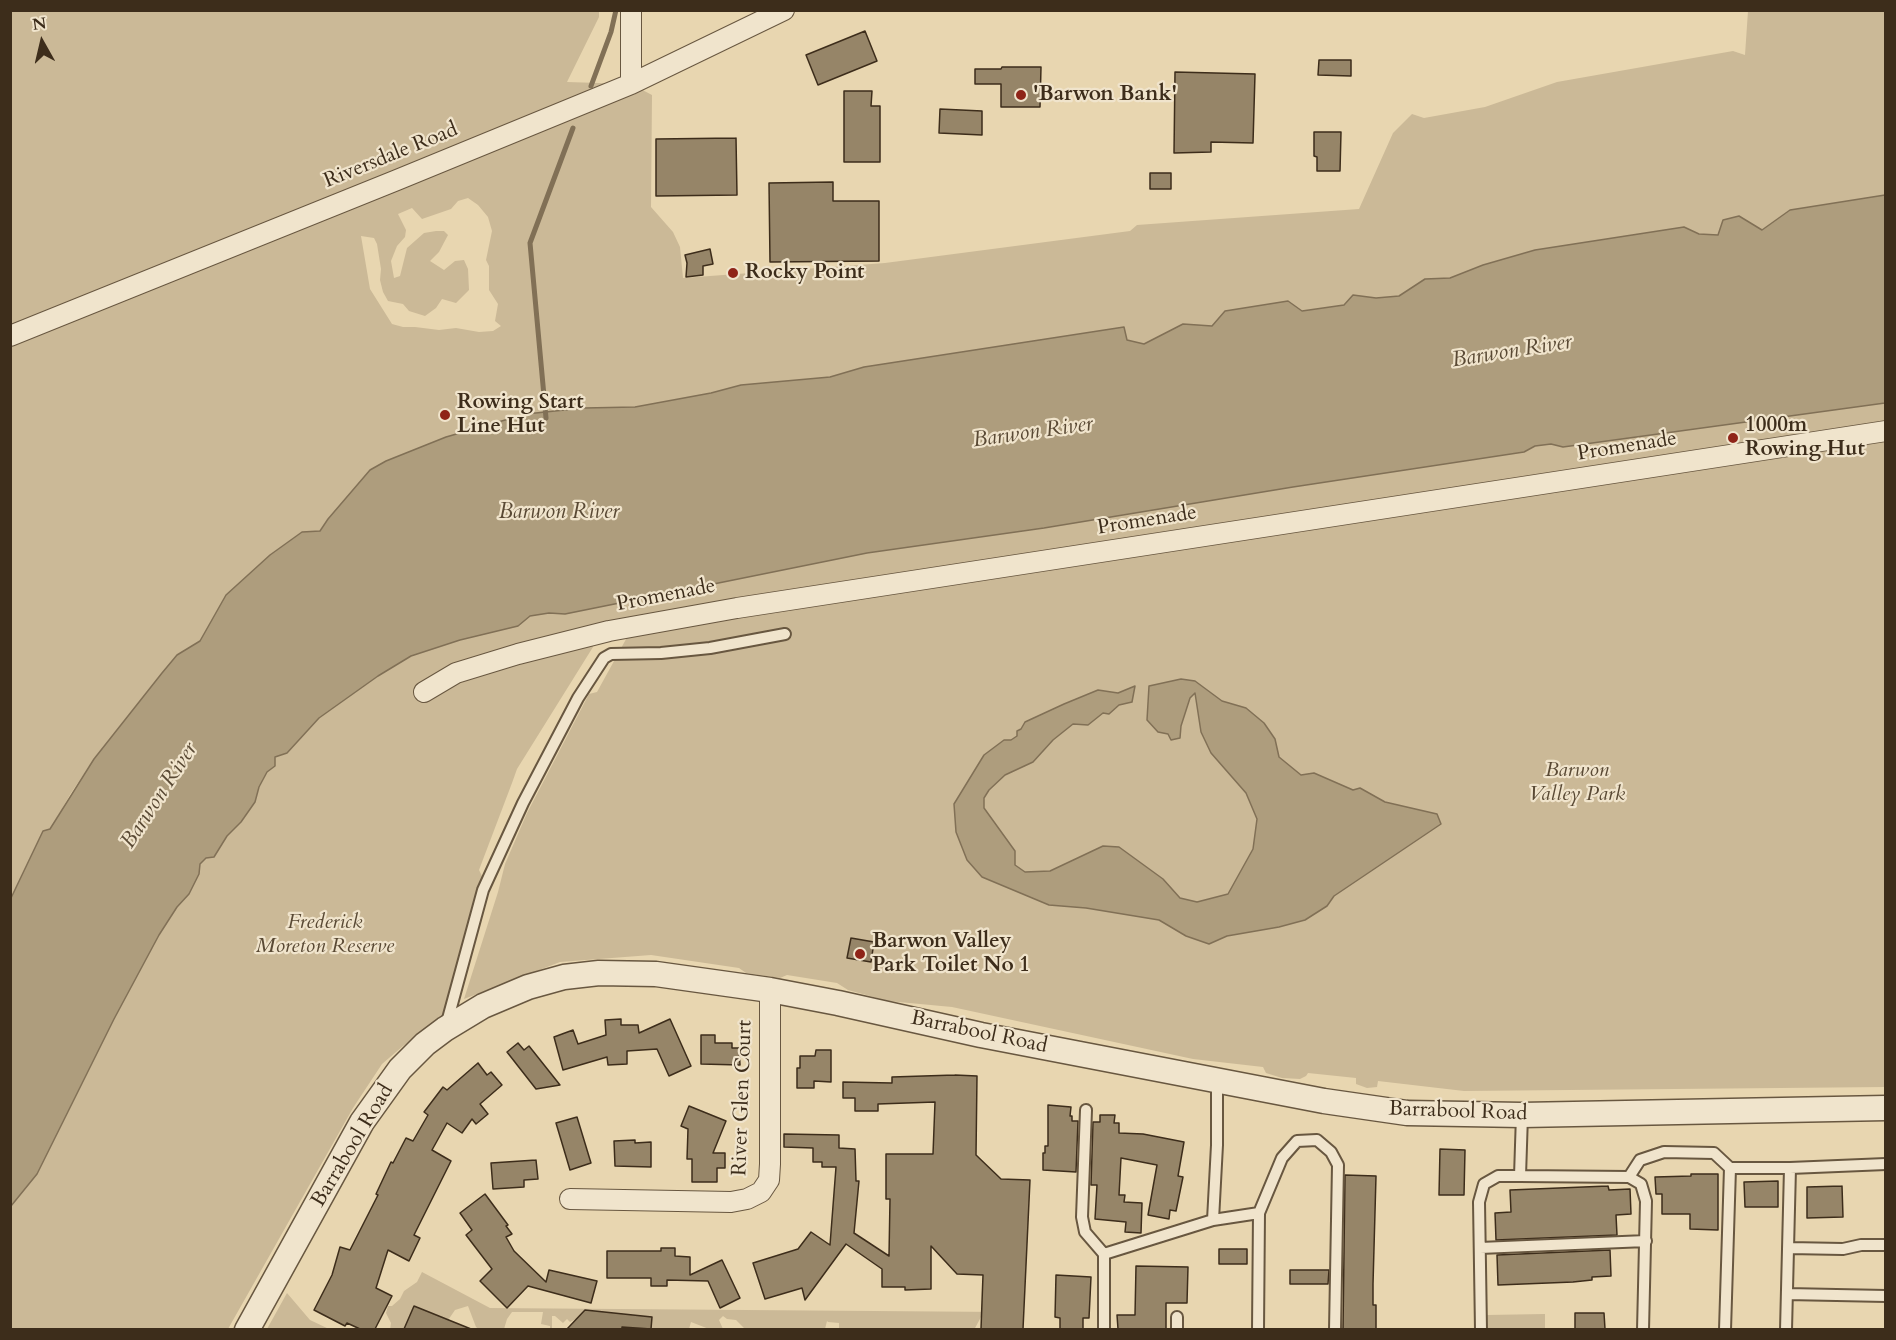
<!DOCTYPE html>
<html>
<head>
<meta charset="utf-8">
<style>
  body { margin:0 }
  #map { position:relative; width:1896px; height:1340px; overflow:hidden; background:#e8d6b0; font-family:Cardo,serif }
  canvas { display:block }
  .frame { position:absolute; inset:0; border:12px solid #3d2d1b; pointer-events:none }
  .north { position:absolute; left:12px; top:12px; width:60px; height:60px; -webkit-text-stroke:4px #f0e4cc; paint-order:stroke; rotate:352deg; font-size:16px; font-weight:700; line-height:24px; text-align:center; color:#3d2d1b }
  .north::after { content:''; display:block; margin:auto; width:21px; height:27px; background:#3d2d1b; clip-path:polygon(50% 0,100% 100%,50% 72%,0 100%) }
</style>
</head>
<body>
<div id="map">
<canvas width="1896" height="1340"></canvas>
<div class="frame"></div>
<div class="north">N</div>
</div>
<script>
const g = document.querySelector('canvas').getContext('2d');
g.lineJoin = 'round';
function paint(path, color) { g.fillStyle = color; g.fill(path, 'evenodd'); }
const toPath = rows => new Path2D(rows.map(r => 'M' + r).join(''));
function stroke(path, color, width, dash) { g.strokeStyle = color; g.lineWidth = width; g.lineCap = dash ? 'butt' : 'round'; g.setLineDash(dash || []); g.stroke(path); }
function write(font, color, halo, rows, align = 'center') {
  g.font = font + ' Cardo,serif'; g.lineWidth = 4.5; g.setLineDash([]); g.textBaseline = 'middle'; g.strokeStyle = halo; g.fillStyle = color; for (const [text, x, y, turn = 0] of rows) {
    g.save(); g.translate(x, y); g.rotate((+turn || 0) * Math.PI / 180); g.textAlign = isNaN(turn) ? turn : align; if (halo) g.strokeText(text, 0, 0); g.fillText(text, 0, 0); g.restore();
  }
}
const green = toPath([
  [10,11,599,11,599,17,567,82,631,84,652,95,651,207,673,232,680,247,683,278,885,263,1130,231,1137,225,1359,209,1393,133,1412,114,1424,118,1485,107,1557,82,1733,51,1745,55,1748,11,1885,11,1885,195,1790,210,1762,230,1739,216,1718,236,1699,234,1684,227,1535,250,1483,265,1450,278,1425,279,1399,296,1376,298,1353,295,1344,305,1301,311,1288,301,1225,311,1212,326,1183,324,1144,344,1126,340,1124,327,864,367,830,377,741,385,711,393,635,407,584,408,526,414,446,437,386,461,370,470,328,519,320,531,302,532,270,555,226,595,200,641,177,655,94,759,71,793,11,898],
  [468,198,478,205,488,217,492,231,486,260,489,266,489,290,498,304,495,321,501,326,493,331,479,332,456,328,439,330,415,327,403,327,392,324,370,289,361,236,374,238,377,244,381,269,380,280,383,292,388,301,403,304,409,311,425,316,436,308,442,299,456,303,469,290,468,269,464,260,455,261,444,270,430,261,439,252,448,235,444,231,436,231,424,233,407,248,400,276,394,278,391,261,397,246,405,237,406,230,398,214,412,208,422,219,451,209,458,201],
  [1885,403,1885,1087,1464,1091,1378,1081,1377,1087,1367,1088,1356,1084,1356,1078,1308,1073,1306,1076,1300,1079,1282,1078,1266,1073,1263,1067,1193,1059,952,1007,888,1001,848,990,837,983,787,975,780,978,746,973,739,968,651,955,560,962,464,999,498,892,505,864,527,813,589,694,597,692,636,621,590,631,593,647,517,769,512,783,479,870,484,880,440,1022,403,1046,382,1064,353,1108,228,1329,11,1329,10,1206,37,1174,114,1019,159,935,177,907,189,894,199,874,200,864,206,858,214,857,227,836,241,822,255,802,259,788,267,772,275,766,275,757,287,753,319,718,378,676,411,656,460,640,517,626,529,616,549,613,565,614,867,553,1044,528,1293,487,1524,452,1535,446,1551,444,1563,447],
  [422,1272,490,1308,1002,1312,1002,1315,981,1317,974,1330,839,1329,839,1323,828,1322,827,1321,825,1329,745,1329,736,1320,727,1319,723,1316,719,1320,723,1329,709,1329,691,1322,689,1329,605,1330,607,1314,589,1323,596,1329,586,1329,576,1319,570,1322,567,1319,563,1323,555,1316,552,1316,552,1329,550,1330,550,1326,541,1324,543,1312,512,1312,507,1319,504,1329,480,1330,476,1327,468,1306,455,1310,442,1329,390,1330,391,1323,386,1313,388,1306,392,1306,400,1299,404,1291,417,1282],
  [287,1293,310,1320,329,1329,267,1329],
  [1545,1314,1545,1329,1487,1329,1487,1315]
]);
const water = toPath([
  [1885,195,1885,403,1563,447,1551,444,1535,446,1524,452,1293,487,1044,528,867,553,565,614,549,613,530,616,518,626,460,640,411,656,378,676,319,718,287,753,275,757,275,766,267,772,259,787,255,802,241,822,227,836,214,857,206,858,200,864,199,874,189,894,177,907,159,935,114,1019,37,1174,11,1206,11,898,43,831,50,829,94,759,162,673,177,655,200,641,226,595,270,555,302,532,320,531,328,519,370,470,386,461,446,437,526,414,584,408,635,407,711,393,741,385,830,377,864,367,1124,327,1127,340,1144,344,1183,324,1212,326,1225,311,1288,301,1302,311,1344,305,1353,295,1376,298,1399,296,1425,279,1450,278,1483,265,1535,250,1684,227,1699,234,1718,235,1723,220,1739,216,1762,230,1790,210,1885,195],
  [1181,679,1195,681,1222,701,1246,708,1264,723,1275,739,1279,757,1301,775,1314,773,1353,790,1360,788,1385,802,1437,814,1441,824,1334,896,1327,906,1305,920,1279,927,1227,936,1209,944,1186,936,1159,920,1086,908,1049,905,982,877,967,860,956,832,954,804,984,755,1004,740,1011,740,1017,736,1017,731,1021,729,1025,722,1064,704,1098,690,1118,693,1135,686,1132,702,1119,705,1109,714,1103,713,1088,725,1073,724,1053,740,1033,762,1005,775,989,790,984,798,984,808,1015,851,1015,865,1025,872,1050,871,1103,846,1119,847,1163,879,1180,898,1197,902,1228,894,1253,849,1257,819,1246,793,1211,753,1201,732,1195,693,1190,698,1181,726,1180,738,1171,740,1168,734,1158,732,1147,720,1149,686,1181,679]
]);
const stream = toPath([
  [591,86,611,32,616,10],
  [546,418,530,243,573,128]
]);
const building = toPath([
  [865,31,877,61,818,85,806,55,865,31],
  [1319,60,1351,60,1351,76,1318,75,1319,60],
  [1002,67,1041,67,1040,107,1001,107,1001,84,975,84,975,69,1001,69,1002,67],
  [1175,72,1255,74,1253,143,1211,142,1211,152,1174,153,1175,72],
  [844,91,872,91,871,106,880,106,880,162,844,162,844,91],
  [940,109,982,111,982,135,939,133,940,109],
  [1314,132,1341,132,1340,171,1317,171,1317,157,1314,156,1314,132],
  [736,138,737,195,656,196,656,139,736,138],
  [1150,173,1171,173,1171,189,1150,189,1150,173],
  [833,182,833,201,879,201,879,261,770,262,769,183,833,182],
  [710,249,713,264,703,266,703,275,686,277,687,263,685,255,710,249],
  [851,938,874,942,871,962,847,958,851,938],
  [621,1019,621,1025,638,1025,639,1033,670,1019,691,1066,669,1076,657,1049,627,1051,627,1064,608,1065,607,1057,563,1070,554,1037,573,1030,578,1044,606,1035,605,1020,621,1019],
  [701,1035,715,1035,715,1043,732,1043,732,1048,739,1048,740,1065,701,1064,701,1035],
  [518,1043,524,1050,529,1046,560,1085,536,1089,507,1052,518,1043],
  [816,1050,831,1050,831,1082,814,1081,814,1088,797,1088,797,1068,800,1068,800,1056,815,1056,816,1050],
  [478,1063,487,1075,491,1072,502,1085,480,1104,488,1114,476,1124,472,1119,462,1133,447,1123,432,1150,451,1161,414,1235,420,1238,409,1261,388,1250,376,1288,392,1296,375,1329,360,1329,347,1323,345,1326,314,1310,332,1275,340,1247,350,1250,378,1195,376,1194,391,1162,393,1163,406,1138,413,1141,428,1115,424,1112,443,1087,447,1090,478,1063],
  [955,1075,977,1076,976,1155,1001,1179,1030,1180,1023,1329,981,1329,983,1275,957,1274,931,1246,931,1289,905,1290,905,1287,882,1287,882,1269,846,1244,805,1300,802,1288,765,1299,753,1263,798,1249,811,1232,830,1245,836,1167,822,1167,822,1162,813,1162,813,1148,784,1147,784,1134,839,1135,839,1148,855,1149,856,1181,859,1181,854,1233,889,1256,890,1199,886,1199,886,1154,933,1154,935,1102,878,1104,878,1111,855,1111,855,1098,843,1098,843,1082,892,1083,892,1077,955,1075],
  [1048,1105,1071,1107,1070,1116,1072,1116,1072,1121,1078,1121,1076,1172,1043,1170,1043,1153,1045,1153,1045,1146,1048,1146,1048,1105],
  [689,1106,726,1121,713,1153,725,1153,725,1168,717,1168,717,1182,692,1182,692,1159,687,1159,688,1129,681,1126,689,1106],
  [1100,1115,1115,1115,1114,1123,1119,1123,1119,1133,1143,1134,1184,1142,1178,1176,1183,1177,1176,1211,1170,1210,1169,1219,1148,1215,1157,1165,1121,1158,1119,1195,1125,1195,1124,1202,1142,1203,1141,1233,1125,1232,1126,1222,1095,1219,1097,1185,1091,1185,1093,1122,1100,1122,1100,1115],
  [577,1117,591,1163,570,1170,556,1123,577,1117],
  [635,1140,635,1143,651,1142,651,1167,615,1166,614,1141,635,1140],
  [1440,1149,1465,1150,1464,1195,1439,1195,1440,1149],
  [536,1160,538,1179,524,1180,524,1187,493,1189,491,1163,536,1160],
  [1691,1174,1718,1174,1718,1230,1690,1229,1690,1214,1662,1214,1662,1194,1656,1194,1655,1177,1691,1176,1691,1174],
  [1345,1175,1376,1176,1373,1284,1373,1305,1376,1305,1376,1329,1343,1329,1345,1175],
  [1778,1181,1778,1207,1745,1207,1744,1182,1778,1181],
  [1608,1186,1609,1190,1630,1189,1631,1214,1616,1215,1617,1235,1496,1240,1495,1213,1511,1212,1510,1190,1608,1186],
  [1842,1186,1843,1217,1807,1218,1807,1187,1842,1186],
  [485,1194,508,1225,506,1226,512,1234,506,1237,514,1251,546,1282,549,1270,597,1281,591,1303,528,1286,507,1308,480,1281,492,1269,466,1235,472,1230,460,1213,485,1194],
  [661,1248,675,1248,675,1256,690,1257,690,1275,722,1260,740,1298,720,1308,708,1281,667,1280,667,1286,651,1286,651,1278,607,1278,607,1251,661,1251,661,1248],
  [1219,1249,1247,1249,1247,1264,1219,1264,1219,1249],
  [1610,1250,1611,1276,1592,1277,1592,1280,1573,1282,1498,1285,1497,1255,1610,1250],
  [1136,1266,1188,1267,1187,1303,1166,1303,1166,1329,1118,1329,1117,1315,1135,1315,1136,1266],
  [1290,1270,1329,1270,1328,1284,1290,1284,1290,1270],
  [1056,1275,1091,1277,1089,1318,1083,1318,1083,1329,1060,1329,1060,1318,1055,1317,1056,1275],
  [414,1306,471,1329,404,1329,414,1306],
  [585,1310,652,1317,651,1329,622,1327,622,1329,567,1329,585,1310],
  [1575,1313,1604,1313,1605,1329,1575,1329,1575,1313]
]);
const service = toPath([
  [446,1026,483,890,523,803,578,698,604,658,611,654,661,653,710,648,785,634],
  [1086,1110,1082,1217,1085,1232,1104,1254,1104,1330],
  [1520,1176,1522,1115],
  [1629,1177,1640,1160,1664,1152,1714,1153,1730,1168,1790,1168,1886,1164],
  [1213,1220,1217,1145,1217,1081],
  [1480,1248,1646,1241],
  [1789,1248,1843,1249,1861,1245,1886,1245],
  [1104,1254,1213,1220,1259,1213],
  [1787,1294,1886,1296],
  [1177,1330,1177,1317],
  [1258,1330,1259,1213,1282,1158,1297,1141,1317,1140,1331,1152,1338,1165,1335,1330],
  [1481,1330,1479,1202,1484,1184,1498,1176,1520,1176,1629,1177,1641,1184,1646,1201,1643,1330],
  [1725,1330,1730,1168],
  [1786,1330,1790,1168]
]);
const minor = toPath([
  [631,84,631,10],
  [10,336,397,180,631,84,784,10],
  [424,692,456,673,518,654,609,631,737,608,1886,431],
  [570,1199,731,1202,747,1199,761,1192,769,1180,770,1164,770,990]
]);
const tertiary = toPath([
  [247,1330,362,1122,400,1069,425,1044,445,1029,483,1006,528,987,564,977,599,973,656,974,770,990,838,1003,981,1035,1324,1101,1407,1113,1522,1115,1886,1108]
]);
const markers = [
  [1021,95,6,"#8f2418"],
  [733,273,6,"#8f2418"],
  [445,415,6,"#8f2418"],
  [1733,438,6,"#8f2418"],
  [860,954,6,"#8f2418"]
];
const poiNames = [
  ["'Barwon Bank'",1033,95],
  ["Rocky Point",745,273],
  ["Rowing Start",457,403],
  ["Line Hut",457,427],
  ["1000m",1745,426],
  ["Rowing Hut",1745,450],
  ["Barwon Valley",872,942],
  ["Park Toilet No 1",872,966]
];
const streetNames = [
  ["Riversdale Road",391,156,-22],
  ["Promenade",1627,447,-9],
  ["Promenade",1147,521,-9],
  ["Promenade",666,596,-11],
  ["Barrabool Road",979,1033,12],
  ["River Glen Court",743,1098,-88],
  ["Barrabool Road",1458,1112,2],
  ["Barrabool Road",353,1146,-59]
];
const parkNames = [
  ["Barwon",1577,771],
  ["Valley Park",1577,795],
  ["Frederick",325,923],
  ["Moreton Reserve",325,947]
];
const waterNames = [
  ["Barwon River",1512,352,-9],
  ["Barwon River",1033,433,-8],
  ["Barwon River",559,513],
  ["Barwon River",160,796,-57]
];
paint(green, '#cbb997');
paint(water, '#ae9d7d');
stroke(water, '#817056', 1.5);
stroke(stream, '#817056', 5);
paint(building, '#968568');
stroke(building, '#3d2d1b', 1.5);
stroke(service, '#685740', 14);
stroke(minor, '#685740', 22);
stroke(tertiary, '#685740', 27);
stroke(service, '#f0e4cc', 10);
stroke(minor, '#f0e4cc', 20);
stroke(tertiary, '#f0e4cc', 24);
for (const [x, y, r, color] of markers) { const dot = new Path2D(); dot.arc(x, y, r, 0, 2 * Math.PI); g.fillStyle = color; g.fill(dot); stroke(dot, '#f0e4cc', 2); }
write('bold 21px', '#3d2d1b', '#f0e4cc', poiNames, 'left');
write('21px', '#3d2d1b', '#f0e4cc', streetNames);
write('italic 21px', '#594934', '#f0e4cc', parkNames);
write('italic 22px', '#594934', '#f0e4cc', waterNames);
</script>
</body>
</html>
